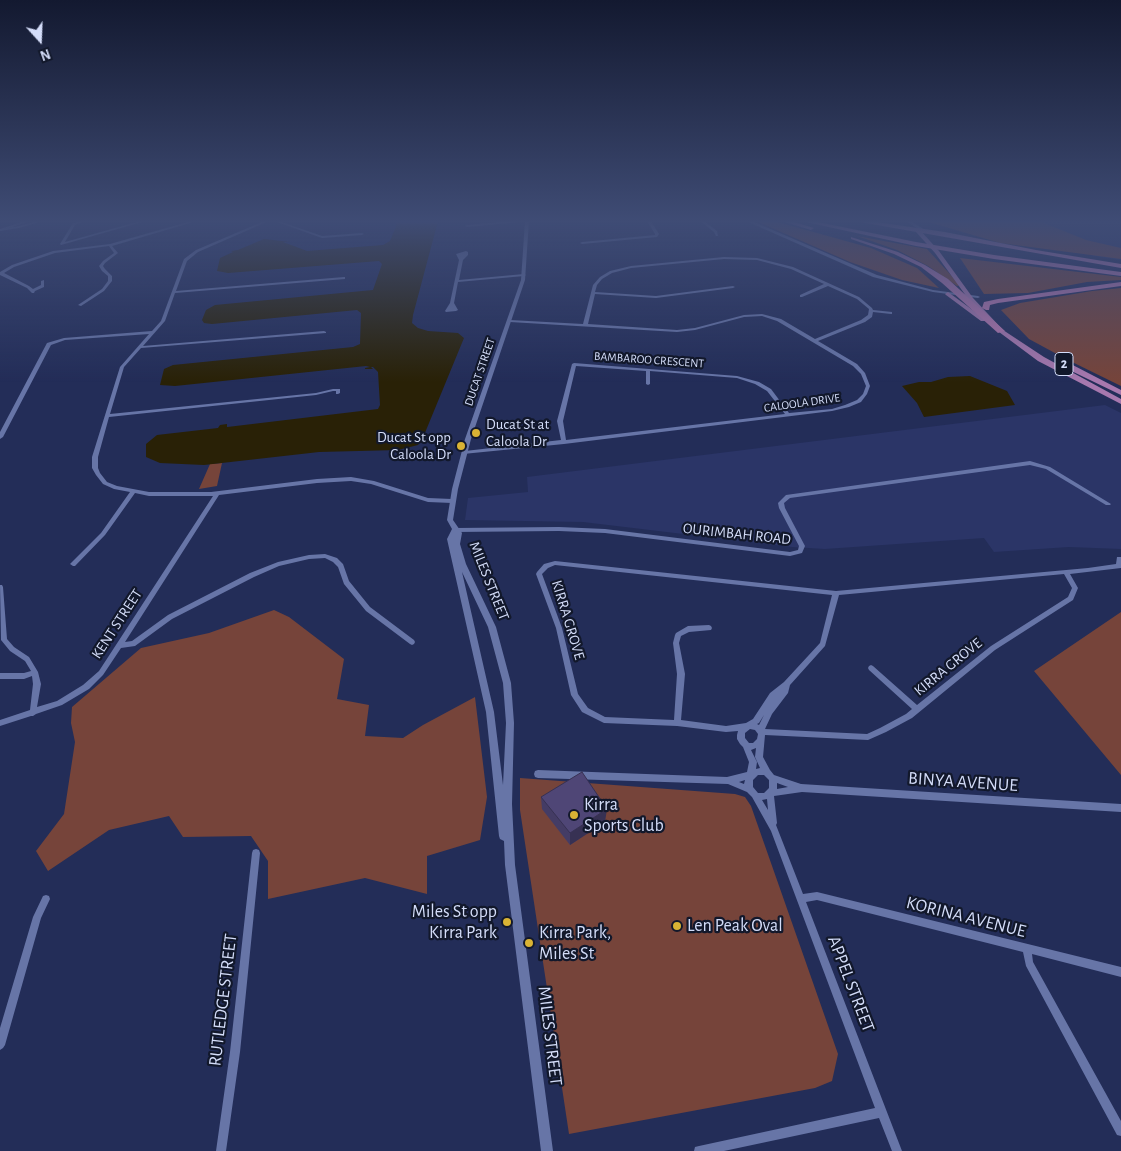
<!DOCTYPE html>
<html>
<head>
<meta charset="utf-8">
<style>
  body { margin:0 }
  #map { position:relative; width:1121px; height:1151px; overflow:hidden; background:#232d58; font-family:"Alegreya Sans",sans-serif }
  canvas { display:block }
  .north { position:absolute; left:15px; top:15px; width:50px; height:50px; -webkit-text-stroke:4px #12182b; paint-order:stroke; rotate:160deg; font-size:14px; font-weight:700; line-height:20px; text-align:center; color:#d4ddf9 }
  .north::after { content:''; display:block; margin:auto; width:18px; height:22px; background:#d4ddf9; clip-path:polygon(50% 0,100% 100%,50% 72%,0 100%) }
</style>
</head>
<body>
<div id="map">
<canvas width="1121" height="1151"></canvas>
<div class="north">N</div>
</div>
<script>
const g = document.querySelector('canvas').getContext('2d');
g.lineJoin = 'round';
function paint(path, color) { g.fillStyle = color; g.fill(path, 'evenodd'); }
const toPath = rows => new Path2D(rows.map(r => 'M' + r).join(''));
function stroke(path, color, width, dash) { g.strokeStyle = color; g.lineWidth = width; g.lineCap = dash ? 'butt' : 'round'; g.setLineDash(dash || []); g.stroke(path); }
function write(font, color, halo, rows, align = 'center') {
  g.font = font + ' "Alegreya Sans",sans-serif'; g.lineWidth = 4.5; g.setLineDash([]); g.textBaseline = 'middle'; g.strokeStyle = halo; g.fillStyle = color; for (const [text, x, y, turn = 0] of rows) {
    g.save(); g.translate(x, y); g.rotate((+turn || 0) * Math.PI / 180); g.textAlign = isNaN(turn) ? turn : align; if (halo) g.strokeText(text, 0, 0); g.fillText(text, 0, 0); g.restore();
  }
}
const built = toPath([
  [1036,221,1121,221,1121,260,1094,256],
  [1105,405,1121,413,1121,549,1069,547,994,552,984,538,825,549,792,547,583,522,465,520,468,498,528,492,527,477]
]);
const green = toPath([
  [756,221,774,221,871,248,917,268,939,288,902,280,850,262],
  [925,221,1039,221,1086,240,1121,248,1121,259,1000,243],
  [857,236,927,249,960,285,957,286,928,266,897,250],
  [960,258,1121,277,1121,280,1087,282,1028,293,984,294],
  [1121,288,1121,386,1066,359,1029,339,1001,310,1020,303,1092,291],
  [222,463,217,486,199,489,210,464],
  [274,610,289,617,344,659,337,699,369,705,365,736,403,738,423,725,475,697,487,797,480,840,427,856,427,894,365,878,268,899,268,861,251,836,183,837,169,816,109,830,48,871,36,851,64,814,75,742,71,723,72,707,141,648,209,633],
  [1121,612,1121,775,1034,671],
  [520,778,735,794,745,797,751,806,838,1054,832,1081,815,1088,569,1134,520,810]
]);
const water = toPath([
  [395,221,438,221,413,315,412,323,418,328,428,331,458,333,464,338,422,440,418,445,398,450,319,452,204,465,160,463,146,457,146,444,157,435,218,428,220,425,227,424,227,427,219,428,378,409,380,405,378,372,373,367,371,367,373,369,365,369,365,368,370,367,366,366,175,386,160,385,164,369,173,365,353,347,360,344,361,313,357,310,212,324,204,323,202,320,206,310,215,305,373,290,382,264,379,261,228,273,217,271,220,258,233,252,231,251,238,250,264,239,290,242,283,242,307,251,383,245,390,241,397,224],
  [970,376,1007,391,1015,405,924,417,917,403,902,386,919,382,931,382,948,377]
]);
const minor = toPath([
  [37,221,43,221,19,228,0,231,0,229,19,226,37,221],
  [80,221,86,221,75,225,65,242,140,221,146,221,61,245,60,244,73,223,80,221],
  [191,221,197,221,112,246,118,253,105,263,103,266,105,269,112,276,112,281,104,291,81,306,78,305,102,289,108,281,108,276,102,271,99,266,103,261,114,253,109,246,55,253,14,267,4,273,29,286,33,289,41,285,41,281,44,280,44,287,35,291,34,293,32,293,27,288,0,275,0,272,12,265,53,251,110,244,191,221],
  [264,221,269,221,198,252,187,261,176,291,344,277,345,277,345,279,175,293,165,321,143,346,324,331,326,332,326,333,141,348,124,367,110,414,316,393,333,389,340,389,340,393,338,394,336,394,336,391,333,391,316,395,109,417,98,457,98,468,100,473,107,482,117,486,149,492,211,492,317,479,351,477,374,481,428,498,452,499,455,501,452,503,428,502,371,484,351,481,317,483,219,495,125,642,132,641,168,615,250,573,278,562,309,555,325,554,337,558,343,564,349,581,370,607,414,640,415,642,414,644,412,645,410,644,366,611,344,584,338,567,333,562,325,558,309,559,279,566,254,577,172,619,135,646,121,648,103,675,89,689,62,705,36,714,33,716,31,716,0,726,0,720,30,710,33,684,32,676,24,679,0,679,0,673,24,673,31,671,25,661,10,651,1,640,0,585,2,585,3,587,7,639,14,647,29,657,38,672,41,684,37,707,57,701,83,685,99,671,213,496,149,496,135,493,105,535,75,566,73,566,70,564,101,533,130,492,114,489,103,484,96,475,92,468,92,457,120,367,149,334,65,340,51,345,3,437,0,439,0,432,47,343,64,338,152,331,161,321,184,259,196,250,264,221],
  [274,221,279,221,322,236,362,233,364,234,362,235,322,238,274,221],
  [510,221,523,221,521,222,467,227,465,226,467,225,510,221],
  [647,221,651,221,659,234,657,237,582,244,580,243,582,242,655,235,655,234,647,221],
  [700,221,704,221,717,231,718,236,716,236,714,232,700,221],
  [466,251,468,252,468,255,463,260,459,280,524,274,526,275,524,276,458,282,454,303,458,310,456,311,446,312,445,311,450,303,459,260,456,254,466,251],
  [724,257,757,258,793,267,859,297,872,308,873,310,892,312,892,314,891,314,873,312,872,317,865,322,818,341,857,364,865,373,870,386,867,394,861,402,849,407,832,411,564,444,463,454,463,452,465,451,561,440,557,421,572,364,574,363,737,376,759,382,771,389,789,413,832,409,845,405,857,400,863,394,866,386,861,374,853,366,777,321,762,316,744,317,695,330,677,332,510,322,508,321,510,320,583,324,593,285,600,277,610,271,631,266,724,257],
  [724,259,757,260,791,269,824,284,800,295,800,297,802,297,828,286,857,299,869,309,868,315,861,320,815,339,781,319,762,314,744,315,695,328,677,330,588,324,595,294,656,298,733,288,735,287,733,286,656,296,595,292,597,285,602,279,612,273,631,268,724,259],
  [576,366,646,371,646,384,648,385,650,384,650,371,737,378,755,384,767,391,785,414,566,440,563,421,576,366],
  [1030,461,1050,467,1111,504,1110,505,1106,505,1046,469,1030,465,790,498,784,503,785,508,805,546,802,553,790,556,605,533,559,531,455,532,452,530,455,528,559,527,605,529,790,552,798,550,799,546,779,508,778,503,786,495,1030,461],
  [1117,557,1121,557,1121,568,1070,574,1078,588,1073,600,995,650,912,718,886,732,868,740,765,735,763,757,770,770,774,775,801,784,1121,804,1121,812,802,792,774,796,777,823,776,825,803,894,817,892,1121,967,1121,977,1032,954,1033,962,1121,1121,1121,1136,1117,1135,1026,966,1023,952,817,900,806,902,902,1151,892,1151,879,1118,724,1151,694,1151,695,1147,699,1146,875,1108,771,831,752,797,747,792,728,784,538,778,535,777,534,774,535,771,538,770,727,777,747,772,749,762,743,747,740,744,737,739,737,735,738,731,726,732,677,726,604,723,582,712,571,695,556,628,536,574,537,572,544,564,555,561,836,591,1088,568,1116,564,1117,557],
  [555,565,832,595,820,643,784,682,770,693,753,719,746,723,726,726,681,720,685,674,679,643,681,636,689,632,711,630,712,628,711,626,709,625,688,626,676,633,675,635,673,643,677,674,674,720,605,717,588,708,578,694,562,628,542,574,548,568,555,565],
  [1064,574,1072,588,1068,597,991,646,917,705,873,666,871,665,869,666,868,668,869,670,912,709,906,714,880,728,867,734,765,729,772,714,788,693,790,685,825,646,839,595,1064,574],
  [764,715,759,725,757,724,759,723,764,715],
  [750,729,755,730,758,734,757,739,753,743,749,743,745,738,745,733,750,729],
  [756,748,755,757,760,768,756,769,757,762,751,750,756,748],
  [758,775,764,775,769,780,769,788,764,793,758,793,753,787,753,780,758,775],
  [745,780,744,784,739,782,745,780],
  [777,783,788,787,777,789,777,783],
  [767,799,768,810,762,800,767,799],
  [256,849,259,850,260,853,240,1052,226,1151,216,1151,230,1052,252,853,253,850,256,849],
  [46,895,49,896,50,899,41,918,5,1045,3,1048,0,1050,0,1028,33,917,43,896,46,895]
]);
const tertiary = toPath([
  [25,221,31,221,0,231,0,229,25,221],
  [525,221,529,221,525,280,471,439,458,489,453,520,462,533,460,544,466,564,496,627,511,683,514,723,512,804,515,865,553,1151,541,1151,505,865,504,841,500,839,499,836,486,712,447,539,452,529,447,520,452,489,465,439,521,280,525,221],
  [462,572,488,627,503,683,506,723,503,785,494,712,462,572],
  [746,221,752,221,877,275,933,290,978,296,980,297,978,298,933,292,873,277,746,221],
  [906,221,911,221,928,232,924,233,906,221]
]);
const trunk = toPath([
  [916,230,920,230,939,251,973,298,1003,330,1044,357,1121,399,1121,404,1038,361,999,332,969,300,935,253,916,232,916,230],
  [948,292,985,319,985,321,981,321,946,295,945,294,948,292],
  [1059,361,1065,361,1121,390,1121,395,1059,365,1059,361]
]);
const motorway = toPath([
  [781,221,791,221,814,228,811,230,781,221],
  [801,221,813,221,916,242,994,255,1121,272,1121,276,994,259,916,246,801,221],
  [854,221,870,221,945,232,1036,250,1121,264,1121,268,854,221],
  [851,237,898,252,925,265,948,279,1005,331,998,333,942,283,921,267,894,254,851,239,851,237],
  [1121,282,1121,286,998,303,990,305,989,310,986,310,982,308,984,302,998,299,1121,282]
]);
const wall = toPath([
  [541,797,605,822,570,845,542,809]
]);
const shadedWall = toPath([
  [607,809,605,822,570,845,570,833]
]);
const building = toPath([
  [582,772,607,809,570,833,541,797,582,772]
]);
const markers = [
  [476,433,5,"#d9b334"],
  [461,446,5,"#d9b334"],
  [574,815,5,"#d9b334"],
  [507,922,5,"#d9b334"],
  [677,926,5,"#d9b334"],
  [529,943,5,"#d9b334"]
];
const farStreetnames = [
  ["BAMBAROO CRESCENT",649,360,4],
  ["DUCAT STREET",480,372,-71],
  ["CALOOLA DRIVE",802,403,-8]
];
const shields = [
  [1064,364,18]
];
const shieldNames = [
  ["2",1064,364]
];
const poiNames = [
  ["Ducat St at",486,424],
  ["Caloola Dr",486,441],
  ["Ducat St opp",451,437,"right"],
  ["Caloola Dr",451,454,"right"]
];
const streetNames = [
  ["OURIMBAH ROAD",737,534,6],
  ["MILES STREET",489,581,68],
  ["KIRRA GROVE",568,620,73],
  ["KENT STREET",117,624,-57],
  ["KIRRA GROVE",948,667,-39]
];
const nearStreetnames = [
  ["BINYA AVENUE",963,782,4],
  ["KORINA AVENUE",966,917,14],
  ["APPEL STREET",851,984,69],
  ["RUTLEDGE STREET",223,1000,-83],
  ["MILES STREET",550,1036,83]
];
const nearPoinames = [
  ["Kirra",584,805],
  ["Sports Club",584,826],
  ["Miles St opp",497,912,"right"],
  ["Kirra Park",497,933,"right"],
  ["Len Peak Oval",687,926],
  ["Kirra Park,",539,933],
  ["Miles St",539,954]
];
paint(built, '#2b3567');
paint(green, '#76443a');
paint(water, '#292106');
paint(minor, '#6775a7');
paint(tertiary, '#6775a7');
paint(trunk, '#a778ae');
paint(motorway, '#b779af');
paint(wall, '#443c65');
paint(shadedWall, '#373153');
paint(building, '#4f4676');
stroke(building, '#373153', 1);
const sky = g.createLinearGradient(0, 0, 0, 382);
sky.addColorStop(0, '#131930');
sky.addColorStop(0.58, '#3f4c75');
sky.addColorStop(1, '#3f4c7500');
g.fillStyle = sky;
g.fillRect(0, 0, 1121, 382);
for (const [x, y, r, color] of markers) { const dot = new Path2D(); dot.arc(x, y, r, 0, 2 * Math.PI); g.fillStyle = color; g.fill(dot); stroke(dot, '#12182b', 2); }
write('12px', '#d4ddf9', '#12182b', farStreetnames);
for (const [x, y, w] of shields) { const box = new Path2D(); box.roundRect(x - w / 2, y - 11.5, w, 23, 4); g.fillStyle = '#12182b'; g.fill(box); stroke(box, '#d4ddf9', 1); }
write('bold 14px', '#d4ddf9', null, shieldNames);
write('15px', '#d4ddf9', '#12182b', poiNames, 'left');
write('15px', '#d4ddf9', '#12182b', streetNames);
write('18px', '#d4ddf9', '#12182b', nearStreetnames);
write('18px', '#d4ddf9', '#12182b', nearPoinames, 'left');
</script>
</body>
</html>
